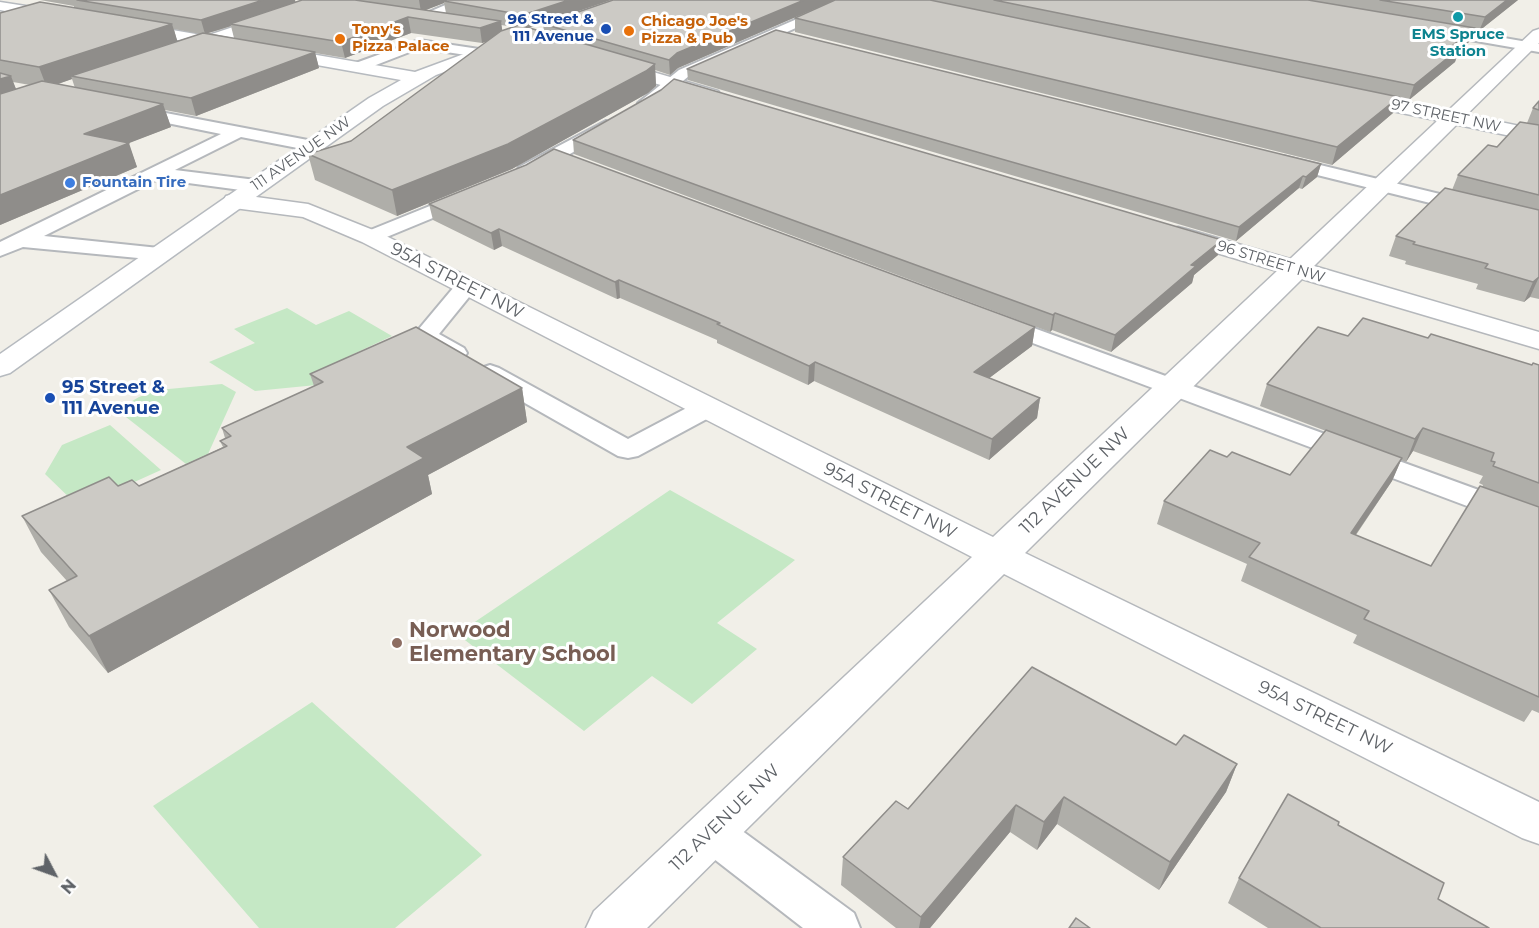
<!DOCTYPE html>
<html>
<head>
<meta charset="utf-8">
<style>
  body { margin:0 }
  #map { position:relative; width:1539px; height:928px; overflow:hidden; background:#f1efe8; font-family:Montserrat,sans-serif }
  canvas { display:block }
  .north { position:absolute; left:24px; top:844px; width:60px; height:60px; -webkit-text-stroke:4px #fff; paint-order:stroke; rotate:131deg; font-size:16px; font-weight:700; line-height:24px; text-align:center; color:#5f6368 }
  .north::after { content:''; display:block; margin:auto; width:21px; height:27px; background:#5f6368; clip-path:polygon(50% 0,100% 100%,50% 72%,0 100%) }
</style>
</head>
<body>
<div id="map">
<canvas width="1539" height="928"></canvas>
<div class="north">N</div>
</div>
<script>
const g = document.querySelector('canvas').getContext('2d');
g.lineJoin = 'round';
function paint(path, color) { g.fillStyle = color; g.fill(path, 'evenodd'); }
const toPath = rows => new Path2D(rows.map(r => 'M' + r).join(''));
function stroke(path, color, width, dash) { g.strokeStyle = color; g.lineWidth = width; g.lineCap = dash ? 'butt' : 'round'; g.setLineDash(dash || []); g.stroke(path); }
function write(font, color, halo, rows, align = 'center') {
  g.font = font + ' Montserrat,sans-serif'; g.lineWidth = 6; g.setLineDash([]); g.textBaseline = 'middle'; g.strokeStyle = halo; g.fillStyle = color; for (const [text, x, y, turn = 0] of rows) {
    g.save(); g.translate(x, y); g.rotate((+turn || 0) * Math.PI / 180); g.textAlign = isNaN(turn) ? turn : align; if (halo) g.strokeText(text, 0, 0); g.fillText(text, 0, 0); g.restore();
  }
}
const green = toPath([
  [287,308,316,325,349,311,392,336,347,357,362,367,327,384,255,391,209,362,255,343,234,329],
  [222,384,236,392,208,454,186,464,117,410,139,397,158,390],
  [110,425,161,470,79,507,45,474,62,445],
  [670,490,795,560,717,623,757,649,692,704,652,676,584,731,457,634],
  [312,702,482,855,395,928,259,928,153,806]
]);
const lane = toPath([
  [457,0,474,0,427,21,417,21,415,18,457,0],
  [841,0,858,0,689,76,652,106,646,108,638,103,679,70,841,0],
  [1435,26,1539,44,1539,52,1430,33,1428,30,1430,27,1435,26],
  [419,40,479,49,486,53,479,57,420,48,363,70,358,71,351,67,353,64,419,40],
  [129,106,313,141,319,142,322,146,319,150,313,151,241,137,175,170,256,180,263,182,265,186,263,190,256,192,158,179,44,236,159,248,167,249,170,254,167,259,159,260,23,247,0,256,0,242,221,134,123,114,121,111,123,108,129,106],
  [606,121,614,126,612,130,533,175,526,177,519,175,517,171,519,167,606,121],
  [1283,156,1539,218,1539,230,1277,165,1274,161,1277,157,1283,156],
  [467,191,474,193,477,197,474,201,377,241,370,243,363,241,360,237,363,233,467,191],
  [467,279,475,281,478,286,439,334,464,348,467,353,464,358,455,360,446,358,416,341,413,336,459,281,467,279],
  [998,315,1539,512,1539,533,990,327,986,322,990,317,998,315],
  [490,365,499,368,628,439,698,402,707,400,716,402,720,408,716,414,638,456,628,458,618,456,481,378,477,373,481,368,490,365],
  [711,814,726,819,854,913,860,928,803,928,696,845,690,832,696,819,711,814]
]);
const street = toPath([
  [314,0,335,0,333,3,185,55,173,55,171,51,173,47,314,0],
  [1539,29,1539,43,1314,266,1539,332,1539,349,1302,279,1025,553,1539,802,1539,844,1522,838,1004,574,647,928,586,928,594,911,972,557,362,242,303,217,234,208,226,206,223,201,226,196,234,194,308,204,378,232,993,537,1277,271,1170,239,1166,234,1170,229,1178,227,1186,229,1290,259,1533,31,1539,29],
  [612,60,718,91,721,95,718,99,712,100,606,69,603,65,606,61,612,60]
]);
const secondary = toPath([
  [0,2,58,11,66,16,58,21,0,10,0,2],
  [132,23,415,72,499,41,505,39,513,44,511,47,436,75,383,106,10,373,0,376,0,354,369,98,401,80,126,31,124,28,126,25,132,23],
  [1352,91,1539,130,1539,142,1345,101,1343,97,1345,93,1352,91]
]);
const wall = toPath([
  [40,0,295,0,295,2,302,0,611,0,529,28,544,32,543,24,613,0,1518,0,1479,31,1474,30,1469,42,1459,50,1455,62,1409,100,1398,98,1393,113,1332,165,795,32,795,18,828,3,678,68,670,75,655,70,656,86,648,93,512,169,397,216,315,180,308,154,351,141,486,42,482,43,411,33,345,58,315,53,319,68,196,116,165,110,171,127,128,143,137,167,0,225,0,13,74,8,74,6],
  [444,3,446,13,425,10],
  [501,25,514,27,502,31],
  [231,26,234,38,208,33,219,30],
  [174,29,195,33,200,34,177,41],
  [72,79,75,88,57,84],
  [13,82,30,85,16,89],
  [687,69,1321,164,1317,177,1302,189,1299,188,1236,241,688,80],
  [1539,101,1539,299,1530,297,1524,302,1476,289,1478,284,1405,264,1406,261,1389,256,1396,236,1452,190,1458,175,1497,147,1527,123,1533,108],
  [573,140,1222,240,1218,255,1194,275,1192,283,1111,352,1052,330,1050,332,574,154],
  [429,204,1035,327,1032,346,989,378,1040,398,1037,418,989,460,814,381,808,385,717,343,717,340,620,298,617,299,502,246,494,250,433,220],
  [1348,336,1428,338,1532,365,1539,365,1539,713,1532,710,1524,722,1353,643,1357,635,1241,581,1247,564,1157,524,1164,501,1227,457,1290,475,1326,431,1260,406,1267,384],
  [1413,451,1483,476,1479,483,1483,485,1482,487,1431,566,1356,535,1392,481,1401,460,1406,462],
  [310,374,522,388,527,422,428,475,432,494,108,673,69,627,49,590,67,581,41,552,22,516,118,486,139,486,223,447,220,441,225,438,222,428,314,386],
  [1176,745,1237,764,1226,792,1159,890,1057,824,1037,850,1010,832,930,928,896,928,841,885,843,857,908,809],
  [1338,825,1438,899,1489,928,1268,928,1228,903,1239,878]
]);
const shadedWall = toPath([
  [263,0,295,0,296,4,230,24,231,26,205,34,201,20],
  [419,0,451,0,444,1,444,3,421,12],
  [569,0,611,0,525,29,523,15],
  [804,0,835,0,678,68,670,75,669,60,677,53],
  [1507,0,1518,0,1479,31,1485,17],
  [408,17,411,33,345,58,341,42],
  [501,21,503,36,482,43,480,28],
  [172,24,178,43,71,76,72,79,47,88,39,67],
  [1475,28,1469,42,1459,50,1455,62,1409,100,1414,85,1453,45],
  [315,52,319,68,196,116,191,98],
  [655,64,656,86,648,93,512,169,397,216,392,190],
  [11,76,19,97,0,104,0,79],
  [1399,97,1393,113,1332,165,1337,147],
  [163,104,171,127,93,157,84,134],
  [129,143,137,167,0,225,0,195],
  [1321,164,1317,177,1302,189,1306,177],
  [1303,176,1299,188,1236,241,1239,227],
  [499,229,502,246,494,250,491,233],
  [1222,240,1218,255,1194,275,1192,283,1111,352,1115,335,1191,265],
  [1539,277,1530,297,1524,302,1533,282],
  [619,280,620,298,617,299,615,282],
  [1055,313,1052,330,1050,332,1053,315],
  [1035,327,1032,346,972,391,974,372],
  [815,362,814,381,808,385,809,366],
  [522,388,527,422,428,475,432,494,108,673,89,636,407,447],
  [1040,398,1037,418,989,460,992,439],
  [1423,428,1413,451,1406,462,1415,439],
  [1402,458,1392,481,1341,556,1351,533],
  [1237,764,1226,792,1159,890,1170,862],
  [1064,797,1057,824,1037,850,1044,822],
  [1016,805,1010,832,930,928,919,928,921,917]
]);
const building = toPath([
  [77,0,263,0,201,20,77,0],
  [302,0,355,0,501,21,480,28,408,17,341,42,230,24,302,0],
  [447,0,569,0,523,15,444,1,447,0],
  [613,0,804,0,677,53,669,60,543,24,613,0],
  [835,0,930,0,1399,97,1337,147,795,18,835,0],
  [994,0,1308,0,1475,28,1453,45,1461,47,1414,85,994,0],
  [1380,0,1507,0,1485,17,1380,0],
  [40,2,172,24,39,67,0,60,0,13,40,2],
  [519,25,655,64,646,71,508,144,392,190,308,154,351,141,501,31,519,25],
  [776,30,1321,164,1306,177,1303,176,1239,227,687,69,776,30],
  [203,33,315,52,191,98,71,76,203,33],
  [0,73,11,76,0,79,0,73],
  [674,79,1222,240,1191,265,1196,266,1115,335,1055,313,1053,315,573,140,661,90,674,79],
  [42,81,163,104,84,134,129,143,0,195,0,94,42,81],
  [1539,101,1539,110,1533,108,1539,101],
  [1520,122,1539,125,1539,195,1458,175,1488,145,1497,147,1520,122],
  [554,149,1035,327,974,372,1040,398,992,439,815,362,809,366,717,324,720,323,619,280,615,282,499,229,491,233,429,204,526,165,554,149],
  [1445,188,1539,210,1539,277,1533,282,1485,268,1488,264,1413,244,1415,242,1396,236,1445,188],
  [1363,318,1428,338,1431,334,1532,365,1533,363,1539,365,1539,483,1493,466,1495,462,1491,461,1494,453,1423,428,1415,439,1267,384,1318,327,1348,336,1363,318],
  [416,327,522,388,407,447,424,458,89,636,49,590,77,576,22,516,109,477,118,486,132,480,139,486,227,446,220,441,231,436,222,428,323,382,310,374,416,327],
  [1326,430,1402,458,1351,533,1431,566,1480,486,1539,507,1539,697,1364,619,1369,611,1249,557,1260,543,1164,501,1210,450,1227,457,1232,452,1290,475,1326,430],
  [1032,667,1176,745,1184,735,1237,764,1170,862,1064,797,1044,822,1016,805,921,917,843,857,896,801,908,809,1032,667],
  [1288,794,1339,822,1338,825,1444,883,1438,899,1489,928,1321,928,1239,878,1288,794],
  [1076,918,1090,928,1069,928,1076,918]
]);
const markers = [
  [1458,17,6,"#0f9aa8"],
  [606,29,6,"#1a4fb4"],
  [629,31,6,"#e8710a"],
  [340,39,6,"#e8710a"],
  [70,183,6,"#3f7fe0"],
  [50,398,6,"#1a4fb4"],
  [397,643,6,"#8d6e63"]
];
const farTransitnames = [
  ["96 Street &",594,20],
  ["111 Avenue",594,37]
];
const farFoodnames = [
  ["Chicago Joe's",641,22],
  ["Pizza & Pub",641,39],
  ["Tony's",352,30],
  ["Pizza Palace",352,47]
];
const farCulturenames = [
  ["EMS Spruce",1458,35],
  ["Station",1458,52]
];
const farStreetnames = [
  ["97 STREET NW",1446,116,12],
  ["111 AVENUE NW",301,154,-35],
  ["96 STREET NW",1271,262,17]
];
const farShopnames = [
  ["Fountain Tire",82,183]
];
const streetNames = [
  ["95A STREET NW",457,281,27],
  ["112 AVENUE NW",1075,481,-44],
  ["95A STREET NW",890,501,27],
  ["95A STREET NW",1325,718,26],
  ["112 AVENUE NW",725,818,-44]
];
const transitNames = [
  ["95 Street &",62,388],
  ["111 Avenue",62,409]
];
const nearEducationnames = [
  ["Norwood",409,631],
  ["Elementary School",409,655]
];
paint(green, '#c5e8c5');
stroke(lane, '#b5b8bc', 4);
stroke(street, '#b5b8bc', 3);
stroke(secondary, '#b6babf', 3);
paint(lane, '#fff');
paint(street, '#fff');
paint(secondary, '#fff');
paint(wall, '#afaea9');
paint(shadedWall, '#8f8d8a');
paint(building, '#cccac5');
stroke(building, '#8f8d8a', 1.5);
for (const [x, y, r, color] of markers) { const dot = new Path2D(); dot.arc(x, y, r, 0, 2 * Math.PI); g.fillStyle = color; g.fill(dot); stroke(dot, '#fff', 2); }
write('bold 15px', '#164399', '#fff', farTransitnames, 'right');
write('bold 15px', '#c56008', '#fff', farFoodnames, 'left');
write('bold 15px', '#0d838f', '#fff', farCulturenames);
write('15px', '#5f6368', '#fff', farStreetnames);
write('bold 15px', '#366cbe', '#fff', farShopnames, 'left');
write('18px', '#5f6368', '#fff', streetNames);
write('bold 18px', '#164399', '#fff', transitNames, 'left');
write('bold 21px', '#785e54', '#fff', nearEducationnames, 'left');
</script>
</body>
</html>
